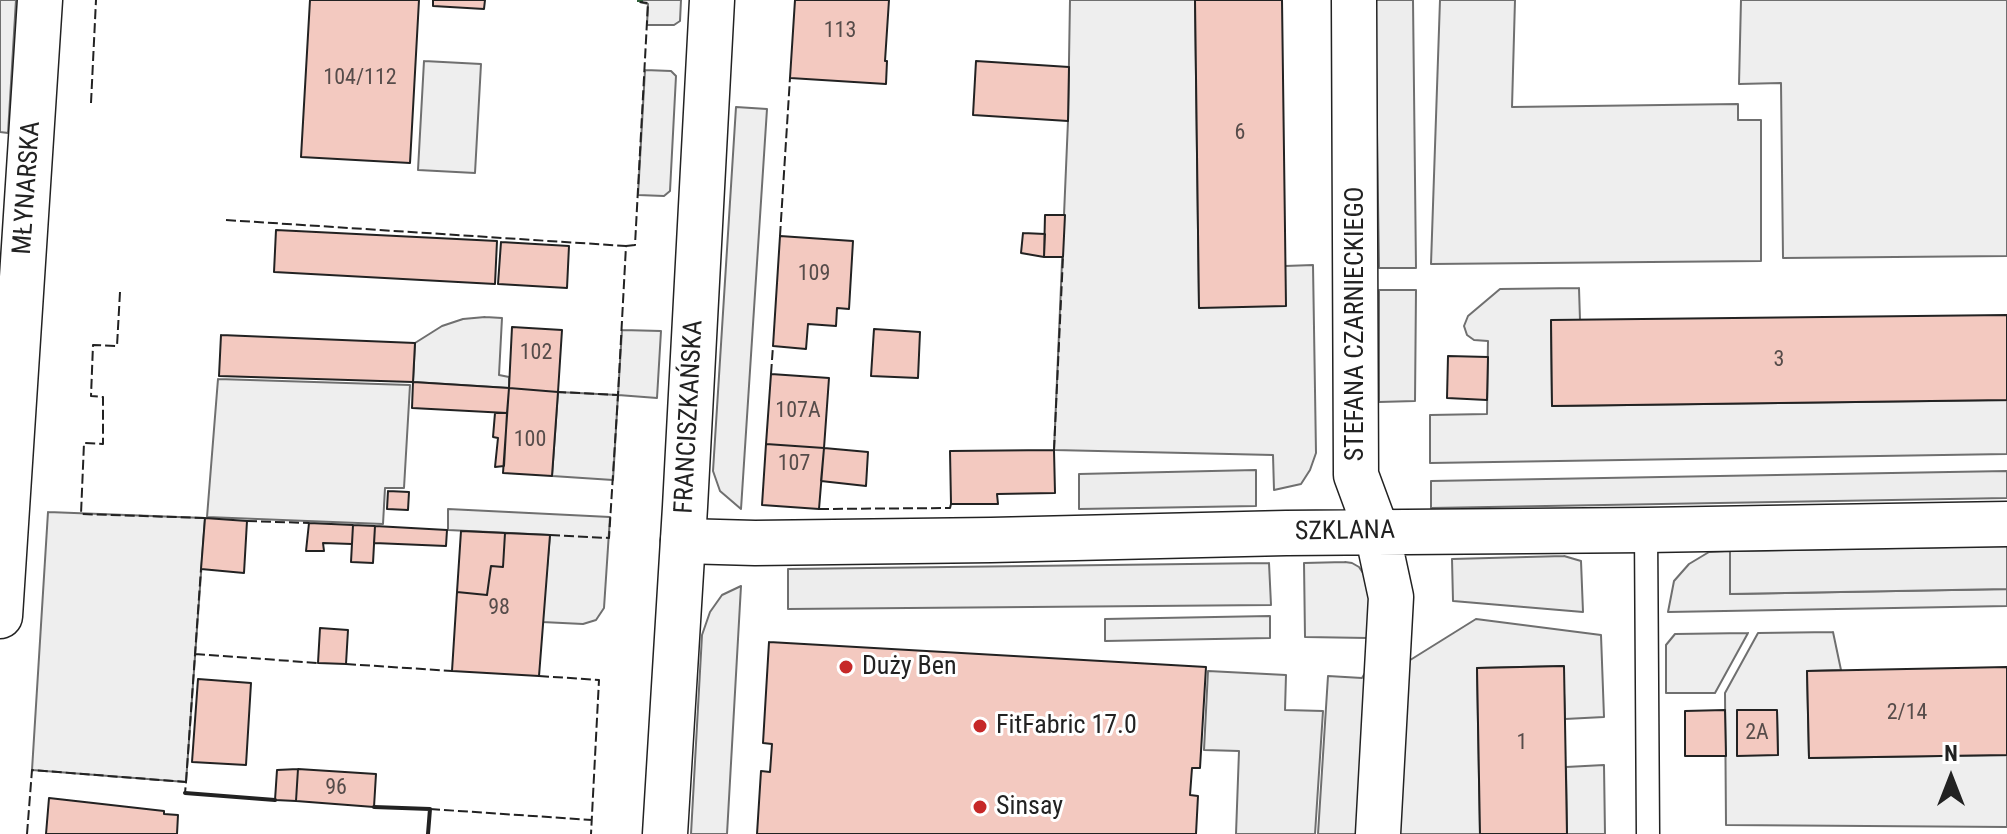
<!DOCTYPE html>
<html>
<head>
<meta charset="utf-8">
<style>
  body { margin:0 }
  #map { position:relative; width:2007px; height:834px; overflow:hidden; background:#fff; font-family:"Roboto Condensed",sans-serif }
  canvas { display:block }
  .north { position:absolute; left:1911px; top:738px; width:80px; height:80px; -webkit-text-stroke:6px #fff; paint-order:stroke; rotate:0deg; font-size:22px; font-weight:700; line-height:32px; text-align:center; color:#222 }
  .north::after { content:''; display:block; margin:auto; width:28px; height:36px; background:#222; clip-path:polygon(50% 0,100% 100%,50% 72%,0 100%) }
</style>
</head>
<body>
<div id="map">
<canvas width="2007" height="834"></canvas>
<div class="north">N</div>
</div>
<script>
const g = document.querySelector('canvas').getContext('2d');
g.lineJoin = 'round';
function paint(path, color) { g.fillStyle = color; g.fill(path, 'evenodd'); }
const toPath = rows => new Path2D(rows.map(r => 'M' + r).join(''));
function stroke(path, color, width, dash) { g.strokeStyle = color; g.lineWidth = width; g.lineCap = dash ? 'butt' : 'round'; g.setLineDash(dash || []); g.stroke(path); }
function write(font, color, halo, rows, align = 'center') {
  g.font = font + ' "Roboto Condensed",sans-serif'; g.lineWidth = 6; g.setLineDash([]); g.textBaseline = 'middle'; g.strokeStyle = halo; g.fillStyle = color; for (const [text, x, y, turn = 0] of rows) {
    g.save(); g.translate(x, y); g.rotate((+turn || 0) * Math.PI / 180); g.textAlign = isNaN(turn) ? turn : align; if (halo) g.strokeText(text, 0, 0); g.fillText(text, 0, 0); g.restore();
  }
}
const green = toPath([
  [0,0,16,0,8,133,0,132,0,0],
  [640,0,681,0,680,21,674,25,647,25,648,4,640,2,640,0],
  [1070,0,1195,0,1199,307,1285,266,1313,265,1316,453,1310,470,1301,484,1274,490,1273,455,1054,450,1068,121,1070,0],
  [1440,0,1515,0,1512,107,1738,104,1738,120,1761,120,1761,261,1431,264,1440,0],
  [1741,0,2007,0,2007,256,1783,258,1781,83,1739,84,1741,0],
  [424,61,481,64,475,173,418,170,424,61],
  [645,70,671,71,676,76,670,191,664,196,638,195,645,70],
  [736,107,767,109,741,509,720,491,713,471,736,107],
  [1579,288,1580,320,1551,321,1552,406,2007,400,2007,454,1430,463,1430,415,1487,414,1488,341,1474,340,1467,335,1464,326,1468,316,1500,289,1579,288],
  [485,317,502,318,499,375,509,377,509,388,413,382,415,343,442,326,463,319,485,317],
  [622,330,661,331,657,398,618,395,613,480,552,476,558,392,618,395,622,330],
  [218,379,410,385,404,488,385,488,383,524,207,517,218,379],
  [448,509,610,517,604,608,596,620,583,624,542,622,550,535,448,530,448,509],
  [48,512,205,518,186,782,32,770,48,512],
  [1730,551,1730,594,2007,589,2007,606,1668,612,1674,581,1689,564,1709,552,1730,551],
  [1345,562,1352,563,1359,567,1371,585,1368,638,1305,637,1304,563,1345,562],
  [741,586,727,834,691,834,702,635,710,612,722,595,741,586],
  [1270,616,1270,638,1105,641,1105,619,1270,616],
  [1476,619,1601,635,1604,717,1565,719,1563,666,1477,668,1480,834,1399,834,1407,662,1476,619],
  [1833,632,1841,670,1807,671,1809,758,2007,755,2007,827,1726,825,1725,693,1758,633,1833,632],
  [1737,711,1777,711,1778,755,1737,755,1737,711],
  [1748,633,1715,693,1666,693,1666,645,1675,634,1748,633],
  [1604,765,1605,834,1567,834,1566,767,1604,765]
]);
const parking = toPath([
  [1375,0,1413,0,1416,268,1379,268,1375,0],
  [1379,290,1416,290,1415,401,1379,402,1379,290],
  [1256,470,1256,506,1079,509,1079,474,1256,470],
  [2007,471,2007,498,1431,508,1431,481,2007,471],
  [2007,546,2007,589,1730,594,1730,551,2007,546],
  [1564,556,1581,561,1583,612,1453,601,1452,559,1564,556],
  [1269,563,1271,605,788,609,788,569,1269,563],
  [1368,668,1358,834,1318,834,1328,676,1362,678,1368,668],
  [1208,671,1286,675,1285,710,1323,711,1315,834,1236,834,1239,751,1204,750,1208,671]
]);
const building = toPath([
  [310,0,419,0,410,163,301,157,310,0],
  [433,0,485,0,484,9,433,6,433,0],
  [795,0,889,0,885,61,887,61,886,84,790,78,795,0],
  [1195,0,1282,0,1286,306,1199,308,1195,0],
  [976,61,1069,67,1068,121,973,115,976,61],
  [1045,215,1065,215,1063,257,1044,257,1045,215],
  [276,230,497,241,495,284,274,272,276,230],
  [1023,233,1045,234,1044,257,1021,253,1023,233],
  [780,236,853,241,849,309,837,308,836,326,808,324,806,349,773,346,780,236],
  [501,242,569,246,567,288,498,284,501,242],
  [2007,315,2007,400,1552,406,1551,320,2007,315],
  [512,327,562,330,558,392,509,388,512,327],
  [874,329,920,332,918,378,871,376,874,329],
  [221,335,415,343,413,382,219,376,221,335],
  [1448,356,1488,357,1487,400,1447,398,1448,356],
  [771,374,829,378,824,448,766,444,771,374],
  [413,382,509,388,507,413,412,408,413,382],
  [509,388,558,392,552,476,503,473,509,388],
  [495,413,507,413,504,466,495,467,498,438,493,437,495,413],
  [766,444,824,448,819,509,762,505,766,444],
  [824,448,868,452,866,486,821,481,824,448],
  [1054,450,1055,493,997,494,998,504,951,504,950,451,1054,450],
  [388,491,409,492,408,510,387,509,388,491],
  [205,518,247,521,244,573,201,569,205,518],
  [309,523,353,525,352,544,323,543,324,551,306,551,309,523],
  [353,525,375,526,373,563,351,562,353,525],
  [375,526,447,530,446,546,374,543,375,526],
  [461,531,505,533,503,567,491,566,487,595,457,592,461,531],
  [505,533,550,535,539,676,452,671,457,592,487,595,491,566,503,567,505,533],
  [320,628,348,630,346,664,318,663,320,628],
  [769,642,1206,667,1200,768,1192,768,1190,795,1198,796,1196,834,757,834,761,771,770,772,772,744,763,743,769,642],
  [1564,666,1567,834,1480,834,1477,668,1564,666],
  [2007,667,2007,755,1809,758,1807,671,2007,667],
  [198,679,251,683,246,765,192,762,198,679],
  [1725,710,1726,756,1685,756,1685,711,1725,710],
  [1737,710,1777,710,1778,755,1737,756,1737,710],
  [298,769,376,774,374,807,296,801,298,769],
  [298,769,296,801,275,800,277,770,298,769],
  [49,798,164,811,164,814,178,815,177,834,46,834,49,798]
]);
const service = toPath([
  [1646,530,1648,834]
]);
const minor = toPath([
  [1354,0,1356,475,1377,532,1391,597,1378,834],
  [683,541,755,543,991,540,1286,533,1646,530,2007,524],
  [0,616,40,0]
]);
const tertiary = toPath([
  [665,834,685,507,712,0]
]);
const hedge = toPath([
  [640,2,640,0]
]);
const fence = toPath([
  [91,103,96,0],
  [226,220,626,246,618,395,558,392],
  [780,236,790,78],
  [626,246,635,245,648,3,640,2],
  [120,292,117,346,93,345,91,396,103,397,103,444,84,443,81,514,205,518],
  [771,374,773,346],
  [1054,450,1063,257],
  [819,509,950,508,951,504],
  [247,521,309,523],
  [550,535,609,538,618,395],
  [195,654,318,663],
  [346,664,452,671],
  [539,676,599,680,591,834],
  [186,782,201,569],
  [430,809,592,820],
  [27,834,32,770,186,782,185,793]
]);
const wall = toPath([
  [185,793,275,800],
  [374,807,430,809,428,834]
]);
const markers = [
  [846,667,8,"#c62828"],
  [980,726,8,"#c62828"],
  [980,807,8,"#c62828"]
];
const numberNames = [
  ["113",840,31],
  ["104/112",360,78],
  ["6",1240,133],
  ["109",814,274],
  ["102",536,353],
  ["3",1779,360],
  ["107A",798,411],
  ["100",530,440],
  ["107",794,464],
  ["98",499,608],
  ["2/14",1907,713],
  ["2A",1757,733],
  ["1",1522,743],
  ["96",336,788]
];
const streetNames = [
  ["MŁYNARSKA",28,188,-86],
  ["STEFANA CZARNIECKIEGO",1356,324,-90],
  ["FRANCISZKAŃSKA",690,417,-87],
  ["SZKLANA",1345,532,-1]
];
const poiNames = [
  ["Duży Ben",862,667],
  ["FitFabric 17.0",996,726],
  ["Sinsay",996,807]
];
paint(green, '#eee');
stroke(green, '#6f6f6f', 2);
paint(parking, '#ededed');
stroke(parking, '#6f6f6f', 2);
paint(building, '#f3c9c0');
stroke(building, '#222', 2);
stroke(service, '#222', 25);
stroke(minor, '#222', 47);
stroke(tertiary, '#222', 47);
stroke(service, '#fff', 22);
stroke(minor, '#fff', 44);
stroke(tertiary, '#fff', 44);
stroke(hedge, '#2f5e38', 6, [4, 6]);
stroke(fence, '#222', 2, [10, 4]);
stroke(wall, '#222', 4);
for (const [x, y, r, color] of markers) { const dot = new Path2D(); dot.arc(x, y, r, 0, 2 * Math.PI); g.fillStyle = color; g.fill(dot); stroke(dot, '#fff', 3); }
write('22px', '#564c4a', null, numberNames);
write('26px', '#222', '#fff', streetNames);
write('26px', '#222', '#fff', poiNames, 'left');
</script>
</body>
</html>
